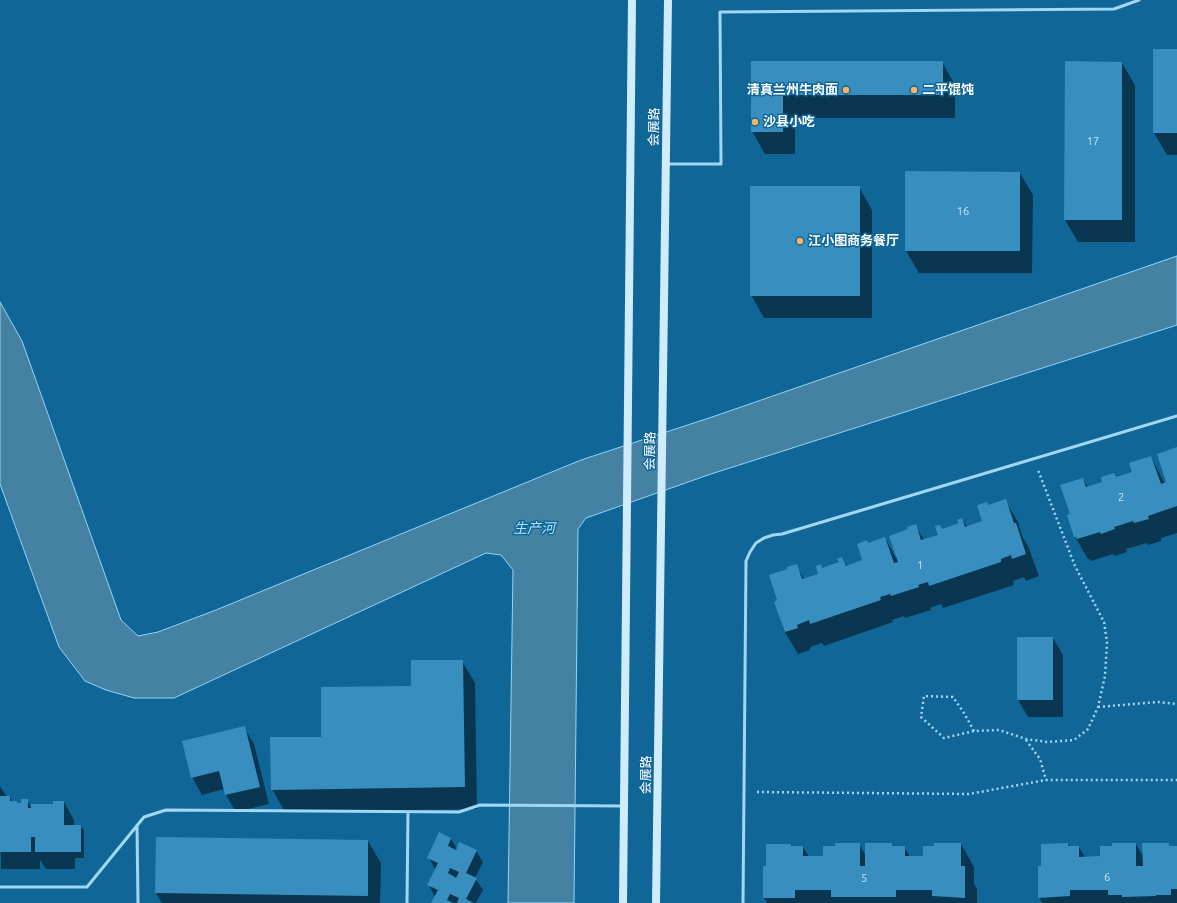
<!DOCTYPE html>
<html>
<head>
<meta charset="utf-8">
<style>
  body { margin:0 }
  canvas { display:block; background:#106697 }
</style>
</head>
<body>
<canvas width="1177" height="903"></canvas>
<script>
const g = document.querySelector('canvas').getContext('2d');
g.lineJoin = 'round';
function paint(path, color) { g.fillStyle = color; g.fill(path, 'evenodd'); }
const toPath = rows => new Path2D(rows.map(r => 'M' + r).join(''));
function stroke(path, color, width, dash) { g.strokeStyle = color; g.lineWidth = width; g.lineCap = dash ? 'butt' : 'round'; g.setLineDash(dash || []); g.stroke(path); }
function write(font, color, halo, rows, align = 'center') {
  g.font = font + ' Ubuntu,"Noto Sans SC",sans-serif'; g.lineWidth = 3; g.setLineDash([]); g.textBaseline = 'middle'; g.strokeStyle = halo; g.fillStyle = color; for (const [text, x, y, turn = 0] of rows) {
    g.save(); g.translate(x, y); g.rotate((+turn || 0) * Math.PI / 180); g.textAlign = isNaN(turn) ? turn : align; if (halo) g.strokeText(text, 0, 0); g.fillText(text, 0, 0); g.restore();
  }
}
const water = toPath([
  [1177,256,1177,325,711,474,586,518,578,529,574,903,508,903,513,570,501,555,486,553,174,698,134,698,106,690,85,681,59,647,0,484,0,302,22,341,121,620,138,636,158,632,216,610,581,460,715,416,1177,256]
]);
const shadow = toPath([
  [1177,50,1177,155,1167,155,1154,133],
  [752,62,942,62,955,85,955,118,795,118,795,154,765,154,752,131],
  [1122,63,1135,85,1135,242,1078,242,1065,220],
  [1020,173,1033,195,1032,273,919,273,906,251],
  [859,187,872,210,872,318,764,318,751,295],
  [1177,448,1177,533,1161,538,1161,541,1148,545,1147,543,1126,549,1127,552,1115,556,1113,554,1091,561,1089,559,1088,559,1075,537,1071,515,1083,479,1088,487,1133,473,1151,457,1165,484,1168,483],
  [1005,500,1018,522,1023,538,1028,546,1039,576,1026,581,1024,577,1013,581,1014,585,943,608,941,604,930,608,931,610,905,618,904,616,892,620,893,622,824,646,822,643,810,647,810,650,798,654,785,632,775,602,779,601,796,565,804,579,820,574,822,569,840,563,842,558,847,566,863,561,868,544,885,538,896,558,909,530,915,525,924,540,940,535,942,530,960,524,962,519,967,527,984,521,988,506],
  [1018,638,1053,638,1063,655,1063,717,1028,717,1018,700],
  [462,661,475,683,477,809,285,812,272,789,322,738,412,687],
  [244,727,254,744,269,804,236,812,226,795,224,789,202,795,192,777],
  [0,786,7,797,10,797,12,802,22,804,27,800,32,809,54,805,64,802,74,820,74,826,81,826,84,831,84,858,75,858,75,869,46,869,40,860,40,869,1,869],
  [157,838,368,841,381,863,380,903,162,903,156,893],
  [451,839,457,849,476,851,483,862,475,878,483,890,476,903,433,903,435,897,429,885,435,869,429,858],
  [859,844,866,856,892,844,893,847,904,847,910,857,924,857,961,844,974,867,974,884,977,889,977,903,767,903,764,898,767,867,791,845,792,847,803,847,809,857,824,857],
  [1068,844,1070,847,1079,847,1085,857,1101,857,1136,844,1144,858,1168,844,1170,847,1177,847,1177,903,1042,903,1039,897,1042,867]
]);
const building = toPath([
  [1153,49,1177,49,1177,133,1153,133],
  [751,61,943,61,943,95,783,95,783,132,751,132],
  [1065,61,1122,62,1122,220,1064,220],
  [905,171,1020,172,1020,251,905,251],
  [750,186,860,186,860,296,750,296],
  [1177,447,1177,506,1148,516,1149,519,1134,523,1133,521,1114,527,1115,529,1101,534,1100,532,1077,539,1076,537,1074,537,1067,515,1070,514,1060,485,1083,478,1086,487,1102,482,1101,477,1114,473,1116,477,1132,472,1129,463,1151,456,1161,484,1166,482,1157,454],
  [1006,499,1014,523,1016,523,1026,554,1012,559,1011,555,1001,559,1001,562,929,586,928,582,918,585,919,587,891,596,890,594,880,597,881,600,810,624,809,620,797,625,798,628,785,632,774,602,777,600,769,575,787,569,787,567,797,564,802,579,818,574,816,566,821,564,822,568,839,562,837,559,842,557,846,566,862,560,857,544,867,540,868,543,885,537,894,563,898,562,889,536,908,529,907,527,916,524,921,540,938,535,935,526,940,525,942,529,959,523,957,520,962,518,965,527,982,521,977,505,987,502,988,505],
  [1017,637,1053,637,1053,700,1017,700],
  [411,660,463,660,465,787,271,790,270,737,321,737,321,687,411,686],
  [245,726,260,787,225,795,219,771,191,778,182,741],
  [0,796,10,796,10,801,17,801,17,803,21,803,21,799,28,799,28,808,31,808,31,804,53,804,53,801,64,801,64,825,81,825,81,852,35,852,35,837,31,837,31,852,0,852],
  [439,832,451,838,448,846,456,850,459,842,477,850,466,873,477,878,466,899,474,903,457,903,459,898,450,894,447,900,453,903,431,903,438,890,427,885,438,863,427,858],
  [450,868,459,872,456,878,448,873],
  [156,837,368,840,368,896,155,893],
  [835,843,860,843,860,866,865,866,865,843,892,843,892,846,905,846,905,856,923,856,923,846,934,846,934,843,961,843,961,866,965,866,965,898,932,896,932,890,896,890,896,897,831,897,831,890,795,890,795,898,763,898,763,866,766,866,766,844,791,844,791,846,803,846,803,856,823,856,823,846,835,846],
  [1068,843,1068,846,1079,846,1079,857,1100,856,1100,846,1112,846,1112,843,1136,843,1136,866,1143,866,1142,843,1169,843,1169,846,1177,846,1177,889,1171,889,1171,895,1156,895,1156,896,1122,897,1122,895,1108,895,1108,890,1070,890,1070,896,1038,898,1038,866,1041,866,1041,844]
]);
const path = toPath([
  [1098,707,1158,702,1177,704],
  [974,731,964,713,953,697,924,696,921,717,944,738,974,731,999,730,1026,739,1047,742,1074,740,1088,729,1098,707,1105,676,1107,642,1104,622,1075,566,1038,470],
  [1026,740,1040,759,1046,780],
  [757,792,969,794,1046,780,1177,780]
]);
const lane = toPath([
  [668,164,721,164,720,12,1114,9,1139,0],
  [137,825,138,903],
  [0,887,87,887,144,817,166,810,459,812,480,805,623,806],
  [407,903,408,812],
  [743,903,746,561,750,552,756,543,764,538,773,535,782,534,1177,416]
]);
const secondary = toPath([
  [623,903,632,0],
  [656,903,668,0]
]);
const markers = [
  [846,90,4,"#ffb262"],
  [914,90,4,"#ffb262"],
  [755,122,4,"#ffb262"],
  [800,241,4,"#ffb262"]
];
const numberNames = [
  ["17",1093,141],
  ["16",963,211],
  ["2",1121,497],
  ["1",920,565],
  ["6",1107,877],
  ["5",864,878]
];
const poiNames = [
  ["清真兰州牛肉面",838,90,"right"],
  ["二平馄饨",922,90],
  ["沙县小吃",763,122],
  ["江小图商务餐厅",808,241]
];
const streetNames = [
  ["会展路",654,127,-89],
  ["会展路",650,451,-89],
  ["会展路",646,775,-89]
];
const waterNames = [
  ["生产河",534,528]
];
paint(water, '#4481a3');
stroke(water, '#91d5f8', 1);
paint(shadow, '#0007');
paint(building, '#388fbf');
stroke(path, '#9fd7f4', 2.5, [2, 3]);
stroke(lane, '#9fd7f4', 3);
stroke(secondary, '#cfecfd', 8);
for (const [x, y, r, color] of markers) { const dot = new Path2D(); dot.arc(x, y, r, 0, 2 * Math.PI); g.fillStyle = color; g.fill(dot); stroke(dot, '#106697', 1.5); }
write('11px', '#cde3ef', null, numberNames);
write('bold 13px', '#fff', '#106697', poiNames, 'left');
write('13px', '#fff', '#106697', streetNames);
write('italic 14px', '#b4e3fb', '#106697', waterNames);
</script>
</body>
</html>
